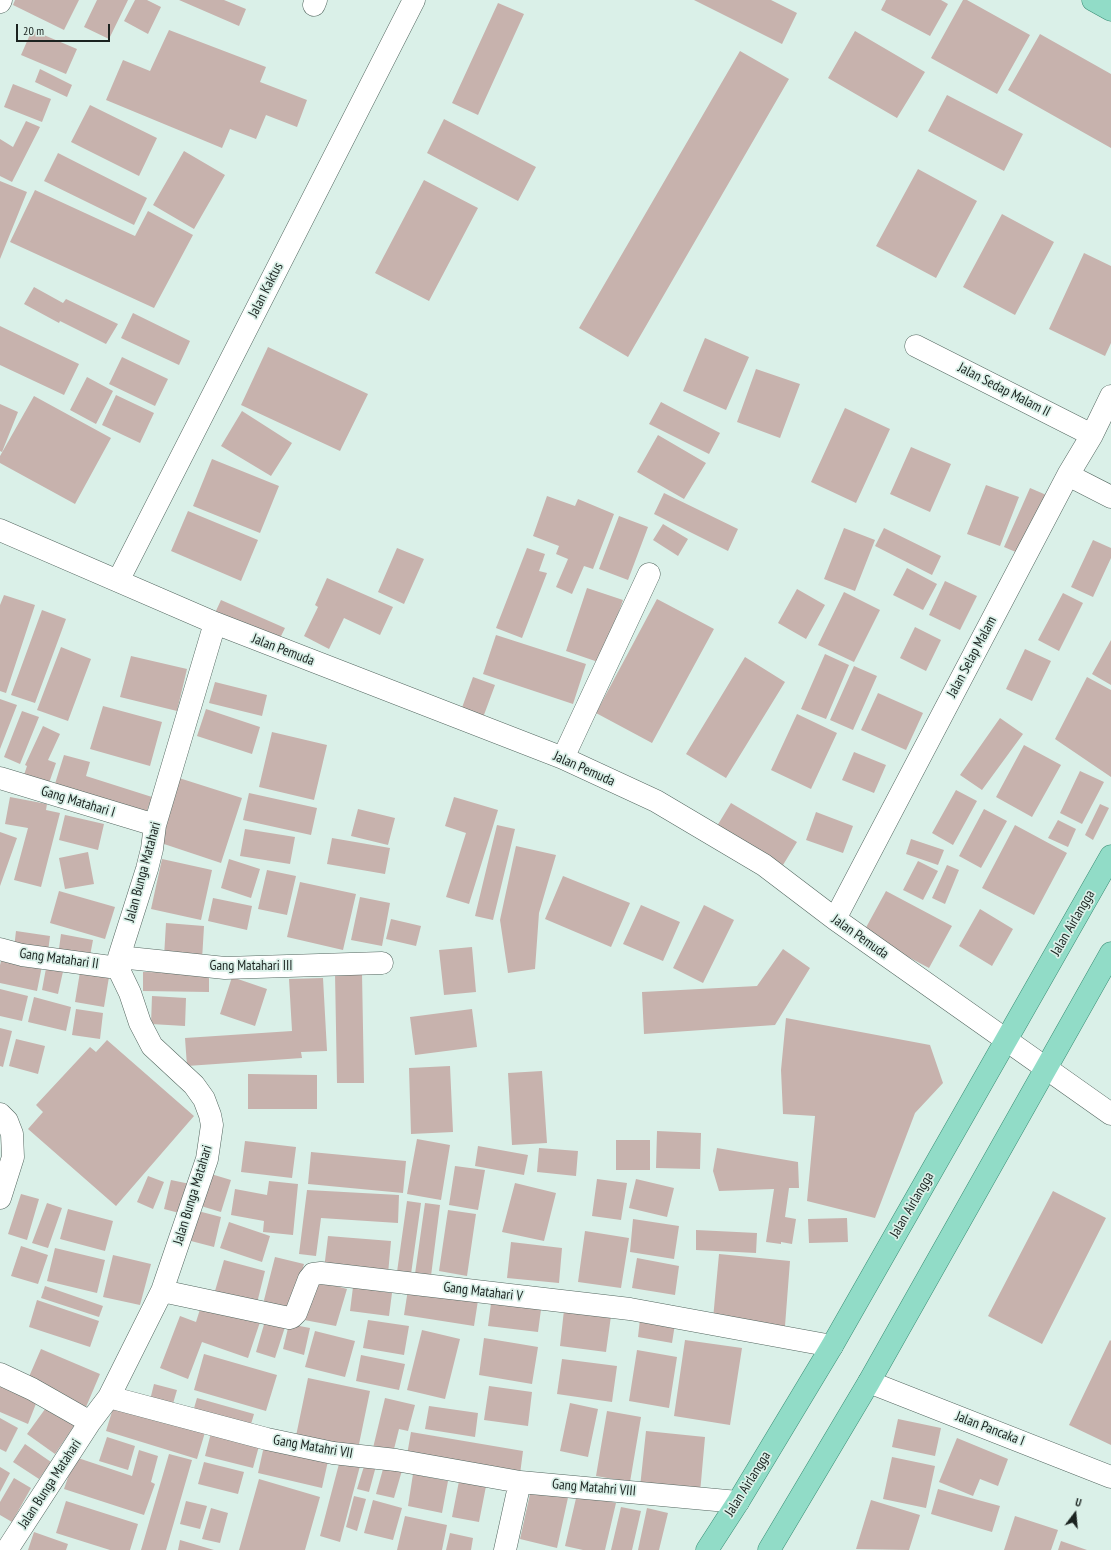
<!DOCTYPE html>
<html>
<head>
<meta charset="utf-8">
<style>
  body { margin:0 }
  #map { position:relative; width:1111px; height:1550px; overflow:hidden; background:#daf0e8; font-family:"PT Sans Narrow",sans-serif }
  canvas { display:block }
  .north { position:absolute; left:1055px; top:1494px; width:40px; height:40px; -webkit-text-stroke:3px #daf0e8; paint-order:stroke; rotate:16deg; font-size:11px; font-weight:700; line-height:16px; text-align:center; color:#1b2320 }
  .north::after { content:''; display:block; margin:auto; width:14px; height:18px; background:#1b2320; clip-path:polygon(50% 0,100% 100%,50% 72%,0 100%) }
  .scale { position:absolute; left:16px; top:24px; width:94px; height:18px; box-sizing:border-box; border:2px solid #1b2320; border-top:0; padding-left:5px; font-size:12px; line-height:14px; white-space:nowrap; color:#1b2320; -webkit-text-stroke:3px #daf0e8; paint-order:stroke }
</style>
</head>
<body>
<div id="map">
<canvas width="1111" height="1550"></canvas>
<div class="north">U</div>
<div class="scale">20 m</div>
</div>
<script>
const g = document.querySelector('canvas').getContext('2d');
g.lineJoin = 'round';
function paint(path, color) { g.fillStyle = color; g.fill(path, 'evenodd'); }
const toPath = rows => new Path2D(rows.map(r => 'M' + r).join(''));
function stroke(path, color, width, dash) { g.strokeStyle = color; g.lineWidth = width; g.lineCap = dash ? 'butt' : 'round'; g.setLineDash(dash || []); g.stroke(path); }
function write(font, color, halo, rows, align = 'center') {
  g.font = font + ' "PT Sans Narrow",sans-serif'; g.lineWidth = 3.5; g.setLineDash([]); g.textBaseline = 'middle'; g.strokeStyle = halo; g.fillStyle = color; for (const [text, x, y, turn = 0] of rows) {
    g.save(); g.translate(x, y); g.rotate((+turn || 0) * Math.PI / 180); g.textAlign = isNaN(turn) ? turn : align; if (halo) g.strokeText(text, 0, 0); g.fillText(text, 0, 0); g.restore();
  }
}
const building = toPath([
  [15,0,79,0,64,30,13,5],
  [97,0,128,0,109,39,84,27],
  [135,0,147,0,161,7,148,34,124,21],
  [179,0,224,0,246,9,239,26],
  [694,0,771,0,797,13,782,44],
  [886,0,941,0,948,4,930,36,881,10],
  [963,0,967,0,1030,35,997,94,931,58],
  [498,3,524,14,478,115,452,103],
  [32,30,77,49,66,74,21,55],
  [169,30,266,67,260,82,307,100,297,127,266,115,256,139,230,129,222,148,106,100,123,60,150,71],
  [855,31,925,72,897,118,828,78],
  [1040,34,1111,74,1111,148,1008,90],
  [740,51,789,79,628,357,579,328],
  [40,69,72,85,67,97,35,82],
  [13,84,51,99,42,122,4,107],
  [947,95,1023,134,1004,171,928,131],
  [90,105,157,138,139,176,71,142],
  [444,119,536,167,518,201,427,153],
  [26,121,40,127,12,182,0,176,0,139,13,147],
  [184,151,225,175,194,229,153,205],
  [58,153,147,198,134,225,44,181],
  [918,169,977,201,936,278,876,246],
  [424,180,478,208,429,301,375,273],
  [0,181,27,192,0,259],
  [35,190,135,236,148,211,193,235,154,308,10,242],
  [1002,214,1054,242,1015,315,963,287],
  [1084,253,1111,266,1111,343,1105,356,1049,329],
  [34,287,63,303,66,299,118,324,106,344,60,321,59,323,24,304],
  [133,313,190,341,179,365,121,338],
  [0,326,79,364,64,395,0,365],
  [705,338,749,357,726,410,683,391],
  [268,347,368,394,340,451,241,405],
  [122,357,168,379,155,406,109,384],
  [756,369,800,384,780,438,737,422],
  [87,377,113,391,96,424,70,410],
  [116,395,154,413,140,443,102,425],
  [34,396,111,438,75,504,0,463,0,456],
  [661,402,720,433,709,454,649,424],
  [0,404,18,412,2,452,0,451],
  [845,408,890,429,856,503,811,482],
  [242,411,292,443,271,476,221,446],
  [658,435,706,463,684,499,637,472],
  [911,447,951,464,930,512,890,494],
  [212,459,279,486,260,533,193,506],
  [986,485,1019,497,1000,546,967,534],
  [1030,488,1051,497,1025,556,1004,547],
  [664,493,738,529,728,551,654,514],
  [547,496,575,506,578,499,614,514,593,569,584,566,572,594,556,587,568,559,556,554,559,546,533,536],
  [188,511,258,540,241,581,171,551],
  [619,516,648,527,628,580,599,569],
  [663,524,688,539,678,556,653,540],
  [844,528,875,540,855,591,824,579],
  [884,528,941,556,932,575,875,546],
  [1093,540,1111,548,1111,558,1093,597,1071,587],
  [397,548,424,559,404,604,378,592],
  [527,548,545,554,539,571,547,573,522,638,496,628],
  [907,568,937,584,923,610,893,595],
  [327,578,393,607,380,635,344,618,329,649,304,636,318,607,315,605],
  [945,581,977,596,960,630,929,615],
  [587,588,623,600,601,663,566,651],
  [797,589,825,605,806,639,778,623],
  [844,592,880,610,854,662,818,645],
  [1063,593,1083,603,1059,651,1038,640],
  [4,595,35,605,6,693,0,691,0,605],
  [657,599,714,629,652,743,596,713],
  [221,600,285,628,279,640,215,613],
  [42,610,66,619,35,703,11,695],
  [915,627,941,640,926,671,900,658],
  [496,635,586,664,573,704,483,674],
  [1111,640,1111,685,1092,674],
  [61,647,91,659,68,721,37,710],
  [1025,649,1051,661,1032,701,1006,689],
  [825,654,849,665,826,719,801,709],
  [131,656,187,669,177,711,120,697],
  [745,657,785,682,726,778,686,754],
  [854,666,877,676,853,730,830,720],
  [473,677,495,685,481,723,459,716],
  [1087,677,1111,690,1111,777,1055,739],
  [215,682,267,695,262,716,209,703],
  [878,693,923,713,906,750,861,730],
  [0,699,17,705,0,749],
  [103,706,162,722,150,766,90,749],
  [206,709,260,727,252,754,197,736],
  [22,711,39,717,20,764,4,757],
  [797,714,837,733,811,789,771,770],
  [1000,718,1023,734,982,790,960,775],
  [43,726,60,734,48,760,56,763,49,783,24,775,27,766,25,765],
  [272,732,327,745,314,800,259,787],
  [1024,745,1061,765,1032,817,996,797],
  [854,752,886,765,874,793,842,780],
  [64,755,90,762,86,776,152,797,145,816,54,787],
  [1080,771,1104,782,1082,824,1060,813],
  [179,778,242,798,221,863,158,842],
  [956,790,977,801,953,845,932,833],
  [249,793,317,808,311,835,243,820],
  [10,797,47,804,46,810,60,813,41,887,14,880,28,828,5,824],
  [454,797,498,810,469,904,446,897,466,833,445,826],
  [731,803,797,842,783,865,717,826],
  [1100,804,1109,808,1093,840,1085,835],
  [358,809,395,818,388,845,351,836],
  [984,809,1007,821,981,868,959,856],
  [816,812,853,826,843,853,806,840],
  [65,815,104,824,98,850,59,840],
  [1058,820,1076,829,1068,847,1048,838],
  [497,825,515,829,493,920,475,916],
  [1015,825,1067,853,1034,915,982,888],
  [245,829,295,837,290,864,240,856],
  [0,832,17,838,0,886],
  [332,838,390,848,385,874,327,864],
  [911,839,944,850,938,865,906,854],
  [516,846,556,855,539,913,535,969,508,973,500,920],
  [88,852,94,884,65,889,59,858],
  [162,859,212,870,201,920,151,909],
  [229,859,260,869,251,898,221,888],
  [918,861,938,871,923,900,903,890],
  [947,865,959,870,945,904,932,898],
  [267,870,296,876,287,915,258,909],
  [563,876,630,903,611,947,545,919],
  [300,882,356,894,343,950,287,937],
  [59,891,115,907,105,939,50,923],
  [886,891,952,926,929,968,863,933],
  [360,897,390,903,382,946,351,940],
  [213,898,252,906,247,930,208,921],
  [641,905,680,922,663,961,623,944],
  [704,905,734,920,703,983,673,968],
  [980,909,1013,929,992,966,959,946],
  [391,919,421,926,416,946,386,939],
  [166,923,204,926,202,960,164,957],
  [16,931,50,936,48,952,14,948],
  [61,934,93,940,89,961,58,956],
  [472,947,476,992,444,995,439,950],
  [783,949,810,968,775,1025,644,1034,642,992,757,986],
  [2,957,42,966,37,991,0,983,0,965],
  [47,963,64,967,58,994,42,990],
  [80,972,109,977,104,1007,75,1002],
  [143,972,209,973,209,992,143,991],
  [335,973,362,973,364,1083,337,1083],
  [232,977,267,989,255,1026,220,1014],
  [323,978,327,1051,301,1052,302,1058,187,1066,185,1038,292,1031,289,979],
  [0,989,28,996,22,1021,0,1016],
  [152,996,186,998,185,1026,151,1024],
  [34,997,71,1007,66,1031,28,1022],
  [76,1009,103,1013,100,1039,72,1035],
  [472,1009,477,1047,415,1055,410,1017],
  [786,1018,930,1045,943,1083,915,1113,875,1218,807,1201,815,1116,783,1114,781,1070],
  [0,1028,12,1031,3,1067,0,1066],
  [16,1039,45,1046,38,1074,9,1066],
  [107,1040,194,1116,116,1206,28,1129,43,1112,36,1105,90,1047,96,1052],
  [450,1066,453,1132,411,1134,409,1068],
  [542,1071,547,1143,512,1145,508,1073],
  [248,1074,317,1075,317,1109,248,1109],
  [657,1131,701,1133,700,1169,656,1168],
  [417,1139,450,1145,441,1200,407,1194],
  [616,1140,650,1140,650,1170,616,1170],
  [245,1141,296,1147,292,1178,241,1172],
  [478,1146,528,1155,524,1175,475,1166],
  [539,1148,578,1151,576,1176,537,1172],
  [717,1148,798,1162,799,1188,789,1188,785,1217,796,1219,792,1244,781,1242,781,1244,766,1242,774,1189,719,1191,713,1171],
  [311,1152,406,1161,403,1193,308,1184],
  [455,1166,485,1170,478,1210,449,1205],
  [211,1174,231,1180,221,1212,201,1206],
  [148,1176,164,1182,153,1209,137,1202],
  [597,1179,627,1183,621,1220,592,1216],
  [636,1179,674,1188,667,1217,629,1208],
  [171,1180,190,1184,183,1214,164,1209],
  [269,1181,298,1184,293,1235,263,1232,264,1221,231,1215,235,1189,267,1195],
  [515,1183,556,1193,544,1241,502,1232],
  [307,1190,399,1195,398,1223,321,1218,316,1256,299,1254],
  [1053,1191,1106,1218,1042,1344,988,1316],
  [21,1194,39,1199,27,1240,8,1234],
  [407,1201,421,1203,411,1274,397,1272],
  [47,1203,62,1208,48,1248,32,1243],
  [425,1203,440,1205,431,1276,415,1274],
  [68,1209,113,1221,105,1251,60,1239],
  [448,1210,476,1214,467,1276,439,1271],
  [198,1211,221,1217,214,1247,191,1241],
  [847,1218,848,1242,809,1243,808,1219],
  [633,1219,679,1226,674,1259,630,1252],
  [229,1222,270,1236,262,1262,220,1248],
  [696,1230,757,1233,756,1253,696,1250],
  [585,1231,629,1238,621,1288,578,1282],
  [328,1236,391,1241,388,1274,324,1269],
  [511,1242,562,1248,559,1283,507,1278],
  [21,1246,48,1255,38,1284,11,1276],
  [55,1248,105,1260,97,1293,47,1281],
  [719,1254,790,1261,785,1326,713,1319],
  [113,1255,151,1264,140,1305,103,1297],
  [275,1257,304,1264,292,1311,263,1304],
  [637,1258,679,1266,675,1295,632,1288],
  [224,1260,265,1271,257,1303,215,1291],
  [319,1281,347,1289,336,1326,299,1319],
  [409,1283,479,1294,474,1326,404,1315],
  [45,1286,103,1306,99,1317,41,1298],
  [353,1287,392,1293,389,1316,350,1311],
  [492,1296,542,1302,538,1332,488,1326],
  [37,1300,99,1321,90,1347,29,1327],
  [202,1303,260,1322,248,1358,202,1342,188,1379,160,1368,180,1316,196,1322],
  [564,1310,611,1316,606,1352,560,1346],
  [640,1319,675,1324,672,1343,638,1337],
  [368,1320,409,1326,404,1355,363,1348],
  [265,1321,285,1327,275,1358,256,1352],
  [289,1324,310,1328,304,1355,283,1349],
  [422,1330,460,1339,445,1399,407,1390],
  [315,1331,355,1341,345,1377,305,1367],
  [484,1338,538,1347,532,1384,479,1375],
  [685,1340,742,1348,730,1425,674,1416],
  [1110,1340,1111,1341,1111,1445,1069,1425],
  [41,1349,100,1374,86,1407,28,1379],
  [637,1350,677,1357,669,1408,629,1401],
  [204,1354,277,1375,266,1411,194,1390],
  [361,1355,405,1364,399,1390,356,1381],
  [562,1359,617,1366,612,1402,557,1394],
  [308,1378,370,1391,358,1449,296,1436],
  [2,1381,39,1396,28,1424,0,1412,0,1387],
  [154,1384,177,1390,172,1407,150,1400],
  [489,1386,532,1392,528,1426,484,1420],
  [197,1398,254,1414,249,1431,192,1415],
  [385,1398,415,1405,408,1431,399,1429,393,1453,373,1448],
  [115,1402,206,1429,197,1459,106,1431],
  [570,1403,598,1409,588,1457,560,1451],
  [48,1405,76,1423,55,1454,27,1434],
  [429,1406,478,1413,475,1437,425,1429],
  [607,1411,641,1417,630,1482,596,1476],
  [0,1418,18,1428,6,1452,0,1449],
  [898,1419,941,1428,935,1456,892,1447],
  [646,1431,705,1437,700,1493,640,1487],
  [411,1432,523,1451,520,1474,407,1455],
  [211,1433,259,1446,253,1468,205,1456],
  [107,1437,135,1446,128,1470,99,1461],
  [957,1438,1008,1459,998,1486,980,1479,973,1496,939,1482],
  [25,1444,51,1462,39,1479,13,1462],
  [264,1446,328,1461,322,1488,258,1473],
  [139,1450,158,1456,151,1482,155,1484,144,1515,64,1489,75,1457,132,1476],
  [169,1454,192,1460,166,1550,141,1550],
  [892,1457,935,1466,926,1508,883,1499],
  [340,1460,360,1466,340,1542,320,1536],
  [204,1462,244,1472,238,1494,198,1484],
  [385,1462,403,1467,394,1498,376,1494],
  [365,1463,376,1466,369,1492,357,1489],
  [0,1467,10,1473,0,1492],
  [413,1474,448,1481,442,1513,408,1506],
  [460,1476,487,1481,479,1522,452,1517],
  [14,1478,31,1488,12,1522,0,1515,0,1502],
  [259,1479,320,1497,305,1550,239,1550],
  [532,1485,569,1493,557,1548,520,1539],
  [938,1489,1000,1506,992,1532,931,1514],
  [577,1494,616,1503,605,1550,583,1550,565,1546],
  [354,1496,366,1499,357,1531,346,1527],
  [373,1500,402,1508,393,1540,364,1533],
  [871,1500,920,1515,909,1550,856,1549],
  [66,1501,138,1524,130,1550,110,1550,56,1533],
  [186,1501,207,1506,200,1529,180,1524],
  [621,1507,641,1511,632,1550,611,1550],
  [211,1508,228,1513,220,1543,202,1539],
  [647,1508,668,1513,659,1550,638,1550],
  [405,1516,447,1525,442,1550,397,1550],
  [1015,1516,1058,1530,1051,1550,1004,1550],
  [34,1532,68,1544,66,1550,28,1550],
  [450,1533,473,1538,471,1550,446,1550],
  [180,1540,214,1550,178,1550],
  [1061,1541,1087,1550,1058,1550]
]);
const minor = toPath([
  [0,2,1,0],
  [314,5,316,0],
  [916,346,1092,435],
  [1068,475,1111,497],
  [0,530,215,623,563,758,656,801,764,865,835,919,1111,1114],
  [118,581,414,0],
  [563,758,649,574],
  [0,778,155,825],
  [835,919,1068,475,1092,435,1111,396],
  [0,949,22,955,118,968],
  [119,957,225,968,382,963],
  [0,1114,7,1121,12,1134,13,1157,0,1198],
  [162,1291,289,1318,292,1317,296,1313,309,1279,313,1274,321,1273,630,1309,832,1346],
  [0,1374,32,1389,90,1422],
  [869,1382,1111,1477],
  [109,1397,267,1439,333,1453,396,1460,520,1482],
  [7,1550,90,1422,109,1397,162,1291,207,1159,212,1125,210,1115,204,1099,194,1085,152,1046,140,1023,130,993,118,968,119,957,147,869,152,849,155,825,215,623],
  [505,1550,520,1482,738,1502]
]);
const major = toPath([
  [1093,0,1111,10],
  [707,1550,738,1502,832,1346,1111,856],
  [769,1550,869,1382,1111,953]
]);
const streetNames = [
  ["Jalan Kaktus",266,290,-63],
  ["Jalan Sedap Malam II",1004,390,27],
  ["Jalan Pemuda",283,650,21],
  ["Jalan Selap Malam",972,657,-62],
  ["Jalan Pemuda",584,769,24],
  ["Gang Matahari I",78,802,17],
  ["Jalan Bunga Matahari",143,872,-75],
  ["Jalan Airlangga",1073,923,-60],
  ["Jalan Pemuda",860,937,35],
  ["Gang Matahari II",59,959,8],
  ["Gang Matahari III",251,966],
  ["Jalan Bunga Matahari",193,1195,-73],
  ["Jalan Airlangga",912,1205,-60],
  ["Gang Matahari V",483,1292,7],
  ["Jalan Pancaka I",990,1429,21],
  ["Gang Matahri VII",313,1447,10],
  ["Jalan Bunga Matahari",50,1484,-57],
  ["Jalan Airlangga",748,1484,-58],
  ["Gang Matahri VIII",594,1488,5]
];
paint(building, '#c7b2ad');
stroke(minor, '#546760', 23);
stroke(major, '#388c74', 23);
stroke(minor, '#fff', 22);
stroke(major, '#91dcc7', 22);
write('14px', '#1b2320', '#daf0e8', streetNames);
</script>
</body>
</html>
